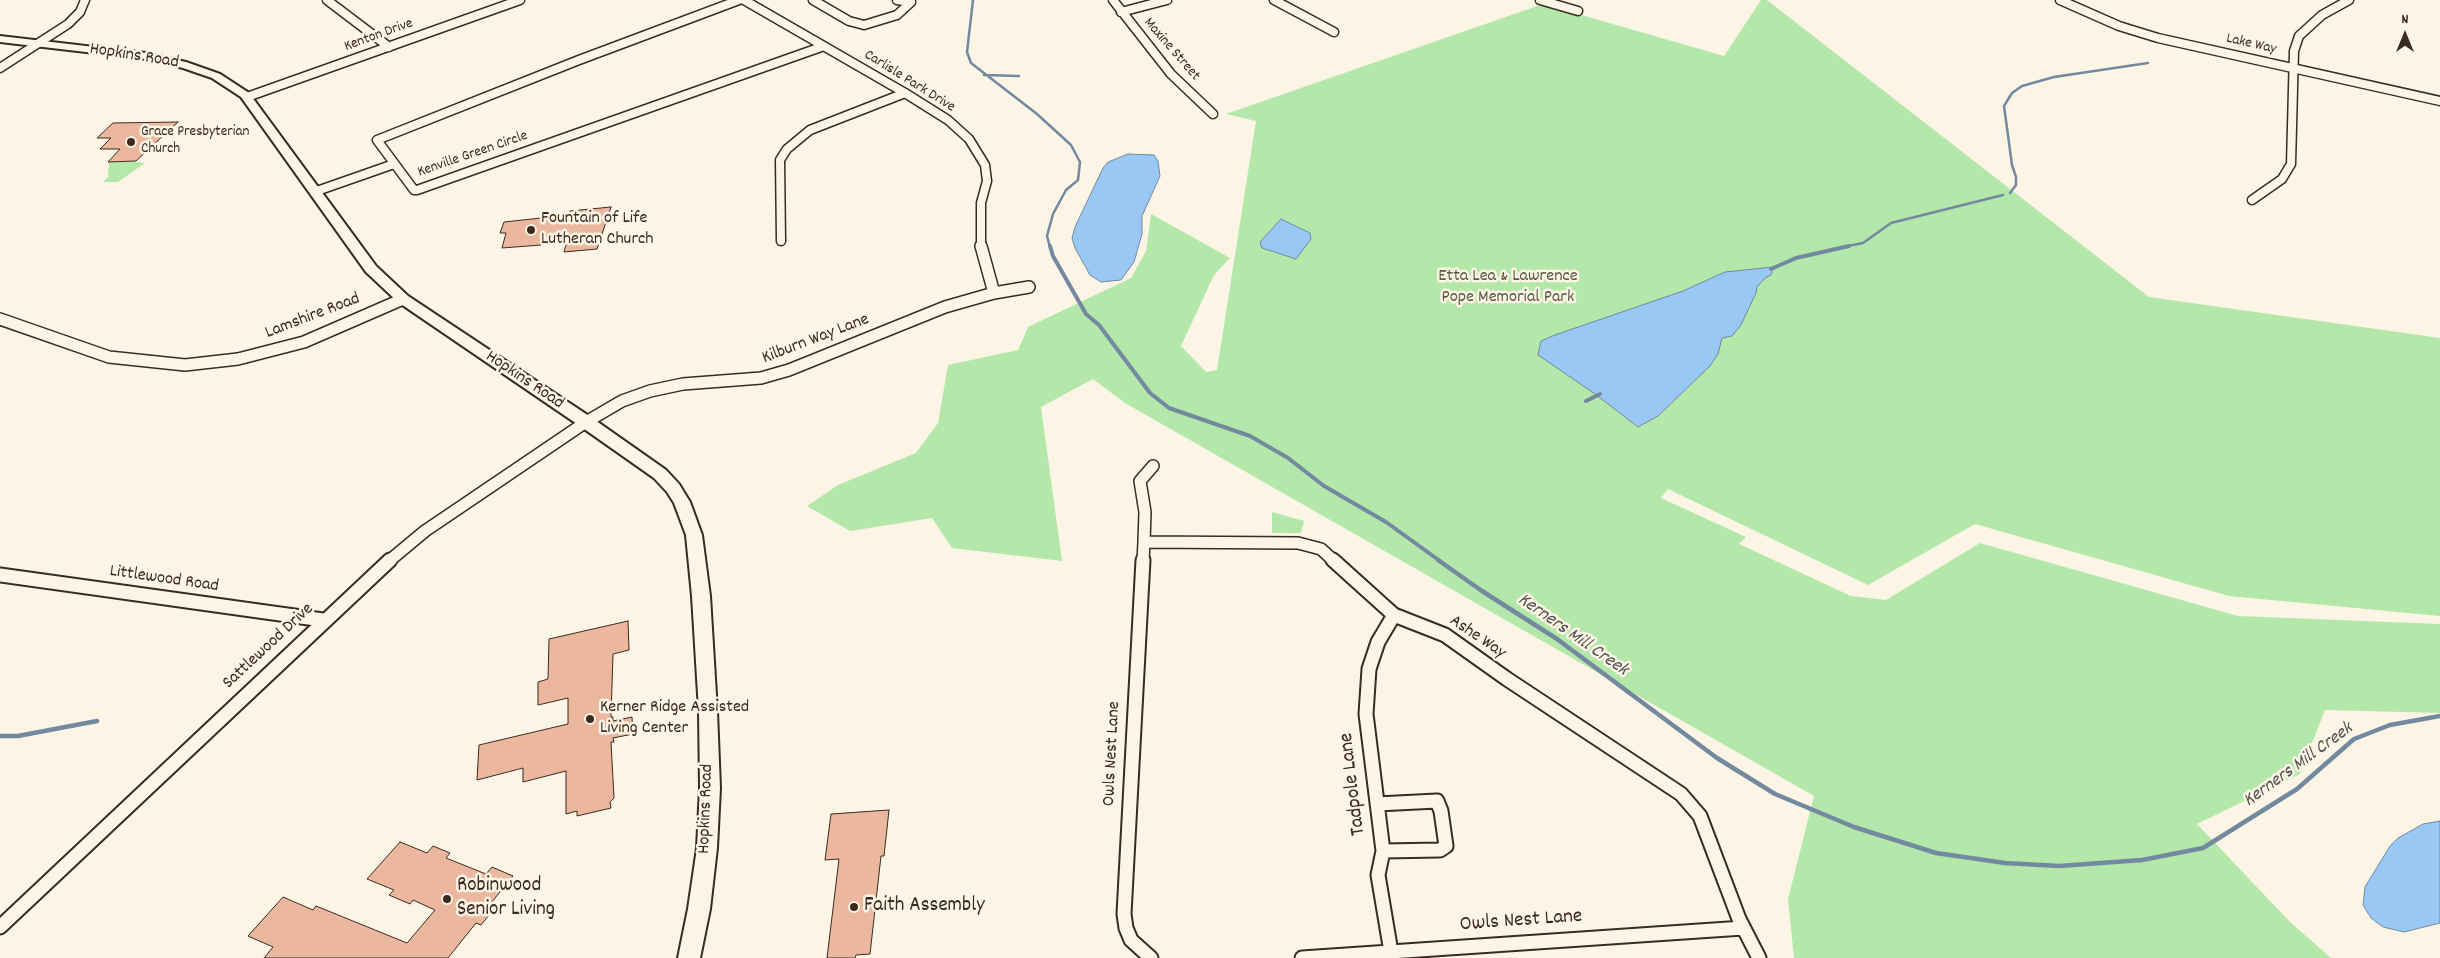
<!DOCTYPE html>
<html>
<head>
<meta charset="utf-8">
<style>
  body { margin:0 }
  #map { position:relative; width:2440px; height:958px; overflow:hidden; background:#fcf5e5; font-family:Dekko,sans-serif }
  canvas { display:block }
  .north { position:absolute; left:2380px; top:10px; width:50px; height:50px; -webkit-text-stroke:4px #fcf5e5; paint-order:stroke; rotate:0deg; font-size:14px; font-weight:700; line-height:20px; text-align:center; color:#3b2a1e }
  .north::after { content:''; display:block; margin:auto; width:18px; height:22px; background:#3b2a1e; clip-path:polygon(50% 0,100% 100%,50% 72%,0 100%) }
</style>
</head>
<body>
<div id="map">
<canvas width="2440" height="958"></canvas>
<div class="north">N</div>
</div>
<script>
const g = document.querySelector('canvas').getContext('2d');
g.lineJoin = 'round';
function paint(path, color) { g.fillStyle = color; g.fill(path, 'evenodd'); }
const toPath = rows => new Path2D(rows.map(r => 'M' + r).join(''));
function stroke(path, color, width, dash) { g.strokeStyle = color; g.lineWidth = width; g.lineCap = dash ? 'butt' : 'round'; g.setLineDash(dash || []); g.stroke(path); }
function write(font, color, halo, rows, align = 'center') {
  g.font = font + ' Dekko,sans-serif'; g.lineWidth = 5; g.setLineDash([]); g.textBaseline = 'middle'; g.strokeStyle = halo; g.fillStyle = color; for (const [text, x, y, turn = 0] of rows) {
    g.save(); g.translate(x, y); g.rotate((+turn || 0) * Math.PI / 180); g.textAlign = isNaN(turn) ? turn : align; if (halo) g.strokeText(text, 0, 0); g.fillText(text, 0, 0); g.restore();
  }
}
const green = toPath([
  [1761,0,1767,0,2149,297,2440,338,2440,616,2229,596,1975,524,1868,585,1668,489,1661,498,1746,537,1739,544,1851,596,1886,600,1980,543,2238,616,2440,624,2440,713,2325,710,2300,774,2197,824,2290,922,2331,958,1794,958,1788,899,1814,796,1125,403,1093,379,1041,407,1062,561,952,548,932,518,850,531,807,506,838,485,916,453,938,423,948,365,1018,350,1028,327,1131,278,1146,251,1151,214,1230,258,1214,275,1181,346,1206,372,1217,370,1256,121,1226,114,1543,4,1724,56],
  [109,162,138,162,145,163,118,182,103,182,109,176,108,175],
  [1272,512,1304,521,1301,533,1272,533]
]);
const water = toPath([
  [1128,154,1154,155,1158,161,1160,176,1142,216,1142,234,1134,262,1121,280,1101,282,1090,275,1075,248,1072,238,1075,227,1103,168,1108,162,1128,154],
  [1281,219,1310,233,1311,239,1296,259,1262,248,1260,242,1281,219],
  [1773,267,1771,275,1765,278,1757,287,1756,293,1741,325,1732,336,1722,338,1718,354,1710,366,1658,416,1638,427,1595,394,1538,355,1541,341,1555,335,1683,291,1725,272,1773,267],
  [2440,821,2440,923,2404,932,2383,927,2371,918,2363,905,2365,887,2390,846,2398,838,2423,824,2440,821]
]);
const streamFar2 = toPath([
  [973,0,967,52,971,63,1037,114,1071,145,1080,162,1078,180,1066,190,1053,214,1047,236,1050,247],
  [984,75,1019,76],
  [2010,193,2016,185,2016,177,2012,165,2004,106,2012,93,2022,86,2054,77,2148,63],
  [1843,247,1863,243,1891,223,2003,195]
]);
const streamFar1 = toPath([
  [1050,246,1053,256,1086,314,1099,325,1150,393,1169,408,1250,436,1288,458,1324,486,1386,522,1440,561],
  [1771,269,1796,258,1849,246],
  [1586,401,1600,394]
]);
const stream = toPath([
  [1438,560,1482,591,1557,639,1717,758,1775,794,1854,827,1936,853,2005,863,2059,866,2142,860,2203,848,2297,789,2354,739,2390,725,2440,716],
  [0,736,18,736,97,721]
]);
const building = toPath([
  [178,122,136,161,108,162,120,149,100,149,111,138,97,138,113,123,178,122],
  [611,207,597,249,564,252,568,238,542,241,541,245,502,248,506,233,500,233,504,222,569,215,570,211,611,207],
  [628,621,629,650,613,654,611,717,613,717,613,721,632,717,633,734,613,738,614,742,611,742,614,798,610,802,611,808,577,816,577,811,566,814,566,771,523,782,523,768,477,780,479,745,568,724,568,698,538,705,538,682,548,679,549,639,628,621],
  [889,810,884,856,881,856,870,954,856,955,855,958,827,958,839,859,825,860,831,814,889,810],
  [400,842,427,853,433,846,450,853,446,858,486,874,492,867,513,876,491,903,497,905,481,925,476,923,448,958,264,958,273,947,248,936,283,897,313,910,316,906,407,943,435,910,413,900,410,904,389,895,394,890,367,879,400,842]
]);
const streetFar2 = toPath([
  [327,0,389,47],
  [739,0,579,60,377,140,414,190,417,190,824,46],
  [744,0,905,93,948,120,969,139,985,165,987,181,981,203,981,247],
  [813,0,849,21,864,25,897,15,911,2],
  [897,0,911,2],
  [1113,0,1171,74,1213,114],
  [1274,0,1334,32],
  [1540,0,1578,11],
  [2060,0,2119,26,2158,38,2440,101],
  [1121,12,1167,0],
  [0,68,68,24,80,12,85,0],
  [247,97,520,0],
  [314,192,394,164],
  [2252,200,2282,179,2291,164,2294,51,2299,36,2322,15,2349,0],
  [781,241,780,160,787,149,810,130,905,93]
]);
const streetFar1 = toPath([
  [981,246,994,293],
  [0,319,109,357,185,365,238,359,304,342,403,299],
  [1153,466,1140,481,1145,512,1144,542,1298,543,1321,549,1334,561],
  [389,561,425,531,586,422,622,401,650,391,683,384,761,378,789,370,945,307,994,293,1029,287],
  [1143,561,1144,542]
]);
const street = toPath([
  [1143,560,1124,914,1126,928,1131,940,1151,958],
  [1333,560,1394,615,1445,635,1507,679,1681,794,1700,816,1739,919,1759,958],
  [0,575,323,620],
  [1377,804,1437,801,1441,811,1446,846,1440,850,1383,851],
  [0,927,390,560],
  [1391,952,1378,875,1383,851,1366,714,1369,669,1378,642,1394,615],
  [1302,958,1743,928]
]);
const secondary = toPath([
  [0,36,146,53,186,62,220,74,249,93,376,266,408,296,592,418,666,470,679,484,690,502,702,535,710,596,717,711,720,788,717,848,710,909,700,958,678,958,688,909,697,848,700,788,699,711,692,596,686,535,674,503,667,492,654,478,580,426,398,302,366,272,241,97,212,78,183,68,146,59,0,42,0,36]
]);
const markers = [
  [131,142,5,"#3b2a1e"],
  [531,230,5,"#3b2a1e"],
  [590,719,5,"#3b2a1e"],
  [447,899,5,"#3b2a1e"],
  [854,907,5,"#3b2a1e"]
];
const farStreetnames = [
  ["Kenton Drive",379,36,-20],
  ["Lake Way",2251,45,13],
  ["Maxine Street",1171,50,49],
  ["Carlisle Park Drive",909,82,32],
  ["Kenville Green Circle",473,155,-19]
];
const farPoinames = [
  ["Grace Presbyterian",141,133],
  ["Church",141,150]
];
const streetNames = [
  ["Hopkins Road",134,57,9],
  ["Lamshire Road",313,317,-21],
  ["Kilburn Way Lane",816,340,-21],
  ["Hopkins Road",524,381,34],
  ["Littlewood Road",164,580,8],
  ["Ashe Way",1477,638,34],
  ["Sattlewood Drive",269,647,-43],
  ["Owls Nest Lane",1113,754,-87],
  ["Hopkins Road",707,809,-88]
];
const poiNames = [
  ["Fountain of Life",541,220],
  ["Lutheran Church",541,241],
  ["Kerner Ridge Assisted",600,709],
  ["Living Center",600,730]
];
const parkNames = [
  ["Etta Lea & Lawrence",1508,278],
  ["Pope Memorial Park",1508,299]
];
const waterNames = [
  ["Kerners Mill Creek",1572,636,35],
  ["Kerners Mill Creek",2299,766,-36]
];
const nearStreetnames = [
  ["Tadpole Lane",1354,784,-97],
  ["Owls Nest Lane",1521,922,-4]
];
const nearPoinames = [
  ["Robinwood",457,887],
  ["Senior Living",457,911],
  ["Faith Assembly",864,907]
];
paint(green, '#b3e8aa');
paint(water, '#99c8f5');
stroke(water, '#73899f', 1);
stroke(streamFar2, '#73899f', 2.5);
stroke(streamFar1, '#73899f', 4);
stroke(stream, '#73899f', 4.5);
paint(building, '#ebb79e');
stroke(building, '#3b2a1e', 1);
stroke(streetFar2, '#3b2a1e', 11);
stroke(streetFar1, '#3b2a1e', 14);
stroke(street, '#3b2a1e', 17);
stroke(secondary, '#3b2a1e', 4);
stroke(streetFar2, '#fcf5e5', 8);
stroke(streetFar1, '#fcf5e5', 11);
stroke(street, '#fcf5e5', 13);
paint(secondary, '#fcf5e5');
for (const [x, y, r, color] of markers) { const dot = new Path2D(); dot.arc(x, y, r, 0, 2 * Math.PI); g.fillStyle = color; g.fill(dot); stroke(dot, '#fcf5e5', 2); }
write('15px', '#3b2a1e', '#fcf5e5', farStreetnames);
write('15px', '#3b2a1e', '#fcf5e5', farPoinames, 'left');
write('18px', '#3b2a1e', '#fcf5e5', streetNames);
write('18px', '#3b2a1e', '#fcf5e5', poiNames, 'left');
write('18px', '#595a41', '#fcf5e5', parkNames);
write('italic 19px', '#525254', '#fcf5e5', waterNames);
write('21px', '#3b2a1e', '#fcf5e5', nearStreetnames);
write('21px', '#3b2a1e', '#fcf5e5', nearPoinames, 'left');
</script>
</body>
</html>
